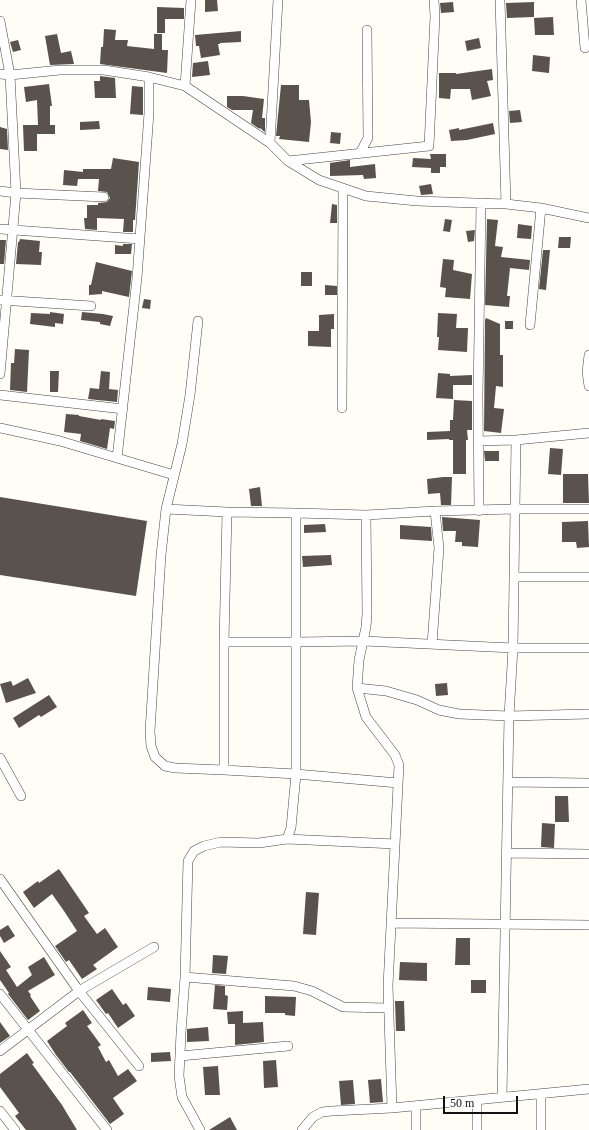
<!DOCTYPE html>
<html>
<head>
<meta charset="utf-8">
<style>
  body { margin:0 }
  #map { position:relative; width:589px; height:1130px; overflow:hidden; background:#fffdf5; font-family:Georgia,serif }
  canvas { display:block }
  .scale { position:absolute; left:443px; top:1096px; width:75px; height:18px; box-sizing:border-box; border:2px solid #111; border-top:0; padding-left:5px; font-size:12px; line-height:14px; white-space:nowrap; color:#111; -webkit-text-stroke:3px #fff; paint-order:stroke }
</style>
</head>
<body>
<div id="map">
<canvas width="589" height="1130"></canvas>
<div class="scale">50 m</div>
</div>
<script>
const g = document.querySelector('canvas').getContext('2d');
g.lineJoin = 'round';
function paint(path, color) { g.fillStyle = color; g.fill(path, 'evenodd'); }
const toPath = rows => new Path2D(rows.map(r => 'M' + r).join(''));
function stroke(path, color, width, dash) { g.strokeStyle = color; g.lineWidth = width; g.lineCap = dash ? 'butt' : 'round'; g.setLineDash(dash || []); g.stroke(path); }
const building = toPath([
  [205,0,217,0,218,11,205,12],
  [453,2,454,12,441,13,440,3],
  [534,2,534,17,507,18,506,3],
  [157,7,184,8,184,19,165,19,165,33,157,33],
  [553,17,554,35,535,35,534,18],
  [104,29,116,30,115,40,128,40,127,46,154,49,154,34,162,34,162,50,168,50,167,73,100,64,101,47,103,47],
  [241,31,241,42,220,43,220,44,218,44,220,55,201,58,199,46,196,46,195,35],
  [57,34,61,53,71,51,74,64,50,65,45,36],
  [479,38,481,48,467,51,465,41],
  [18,40,21,50,13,52,10,42],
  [533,55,550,57,549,73,532,71],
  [208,61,210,75,192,77,193,63],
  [492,69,493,80,487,81,491,96,472,100,470,89,451,89,450,99,439,98,439,73,456,73,456,74],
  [100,76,115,78,116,98,95,98,94,81,100,81],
  [49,84,52,106,50,106,50,125,55,125,55,134,37,134,37,151,24,151,23,125,38,125,37,100,26,102,24,87],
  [281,85,299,85,299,100,309,100,311,122,309,142,279,139,280,136,276,136],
  [132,86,143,87,143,115,130,114],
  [227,96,243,96,264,99,262,118,265,118,265,132,262,130,262,129,258,128,251,123,253,110,232,110,227,107],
  [520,110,522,122,510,123,509,111],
  [99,121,100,129,80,130,80,122],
  [493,123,495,134,467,140,451,141,449,130,459,128,459,130],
  [0,127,7,129,8,150,0,149],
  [331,132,341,133,340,144,330,143],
  [430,154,446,154,446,167,440,167,440,173,431,173,431,168,412,167,413,158,431,159],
  [113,158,139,162,135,220,133,220,133,232,123,232,124,219,97,218,97,230,85,229,84,218,87,218,87,205,98,205,98,203,107,202,110,198,107,192,98,191,99,179,78,179,77,186,63,185,64,170,83,172,83,169,111,169],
  [350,160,350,167,375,164,376,178,364,179,363,175,330,176,330,163],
  [431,184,433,194,421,195,419,186],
  [332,204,337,205,337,223,330,223],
  [445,219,452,220,450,232,443,231],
  [487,219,498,220,495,246,503,247,501,257,530,260,529,270,510,268,507,296,510,296,509,307,485,305],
  [518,224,532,226,531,239,517,238],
  [475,230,474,241,468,242,466,231],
  [559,237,571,237,570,248,558,248],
  [20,239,40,241,39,252,42,252,41,265,16,264,18,242,19,242],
  [0,240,6,240,4,264,0,264],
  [123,244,132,244,131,254,115,254,115,245,123,246],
  [543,250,550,250,546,290,539,289],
  [443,259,454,260,453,270,472,274,470,299,445,297,446,288,440,287],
  [96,262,132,271,129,297,102,291,102,294,89,295,89,285,91,285],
  [301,272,312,272,312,286,301,286],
  [325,285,337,286,337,295,325,295],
  [144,299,151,300,150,309,142,308],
  [50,312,64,314,63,324,55,323,55,327,30,324,31,313,50,314],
  [82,312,103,314,113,316,110,326,100,324,100,322,81,320],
  [438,313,457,314,456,328,468,328,467,352,438,350,439,337,437,337],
  [334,314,334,329,331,329,331,347,308,346,308,331,319,331,319,315],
  [486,318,500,324,500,355,503,355,503,387,496,386,494,408,504,409,501,433,484,431,485,320],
  [505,321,513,321,513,329,505,329],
  [15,349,29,350,27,392,10,390,11,363,14,363],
  [50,371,59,371,58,392,50,392],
  [101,371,110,372,109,389,118,390,117,402,88,399,90,388,99,389],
  [438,373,450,374,450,376,472,375,472,385,453,385,453,399,436,398],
  [454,400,472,401,472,430,467,430,468,440,466,440,466,474,453,474,453,440,449,440,449,439,427,440,427,432,450,431,450,420,453,420],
  [66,414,79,415,79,416,101,420,101,419,115,421,114,429,110,428,107,449,80,441,81,434,64,432],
  [550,448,563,449,561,475,548,474],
  [484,451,499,451,499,461,485,461],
  [563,474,588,474,589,503,563,503],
  [443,477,452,477,451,505,441,505,440,493,428,494,427,479],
  [260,487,262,506,251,506,249,489],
  [0,497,147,521,136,596,0,575],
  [442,517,480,520,478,547,462,546,462,542,455,542,456,531,443,531],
  [588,521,589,547,577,548,576,542,562,542,562,522],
  [325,524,326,532,304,533,304,525],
  [400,525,431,527,432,541,400,539],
  [331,555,332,565,303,567,302,556],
  [28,678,36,693,6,703,0,684,11,681,13,686],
  [447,683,448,695,436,696,435,684],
  [49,695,57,707,41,717,39,715,19,728,13,718],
  [555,796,568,796,569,822,555,822],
  [542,823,555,824,554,848,541,847],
  [59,869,89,913,84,916,97,934,105,928,118,947,93,965,97,969,82,979,69,960,66,962,55,946,77,931,64,911,52,894,34,908,23,892,38,881,39,883],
  [306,892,319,893,316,935,303,934],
  [8,925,15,936,4,943,0,936,0,930],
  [456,938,470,938,470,965,455,965],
  [0,951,11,967,6,970,17,987,32,975,28,967,44,957,55,975,28,991,31,995,30,996,40,1011,28,1020,8,994,9,993,0,980],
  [213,955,228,956,226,974,212,973],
  [400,962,427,963,427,981,399,980],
  [471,980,486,980,486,993,471,993],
  [215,985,225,986,225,995,228,996,227,1010,213,1009],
  [148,987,171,989,170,1002,147,1000],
  [112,989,123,1005,126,1003,135,1016,118,1028,108,1013,106,1014,96,1000],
  [265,996,296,997,295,1016,285,1015,285,1013,265,1013],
  [395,1001,404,1001,405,1031,396,1031],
  [83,1010,92,1023,87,1026,101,1045,98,1047,106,1062,109,1060,118,1076,128,1069,137,1081,113,1098,124,1114,110,1124,70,1072,69,1072,56,1055,47,1041,67,1026,65,1023],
  [243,1011,243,1023,263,1022,264,1042,235,1045,235,1024,228,1024,227,1012],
  [0,1022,10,1036,0,1043],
  [208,1027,209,1041,187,1042,187,1029],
  [170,1052,171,1061,151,1062,151,1053],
  [27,1053,34,1063,32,1064,62,1105,77,1130,26,1130,15,1116,19,1113,0,1087,0,1074],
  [276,1060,278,1087,264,1088,263,1061],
  [218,1066,220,1095,205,1095,203,1067],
  [381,1079,383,1102,370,1103,368,1080],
  [353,1080,355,1104,341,1105,339,1081],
  [230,1117,237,1130,209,1130]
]);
const street = toPath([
  [500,0,506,204],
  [581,0,585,48],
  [0,21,10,75,16,193,0,374],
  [0,74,10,75,60,70,104,70,149,77],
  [185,86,191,0],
  [270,143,278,0],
  [360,153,368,138,367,30],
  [288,161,429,146,435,16,434,0],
  [0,191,16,193,104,197],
  [0,229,140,239],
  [0,300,91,306],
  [198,321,190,395,182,444,166,509,161,555,150,731,151,746,155,757,165,766,175,768,224,770,296,774,398,783],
  [530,325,541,208],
  [589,355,587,372,589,386],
  [0,395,123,409],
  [342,408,343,188],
  [0,428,60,441,174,475],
  [478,441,516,440,589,433],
  [117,458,137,278,149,113,149,77,185,86,270,143,288,161,319,180,366,196,417,201,506,204,541,208,589,218],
  [166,509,227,512,296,513],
  [479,511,478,397,481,203],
  [366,515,367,614,366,627,359,660,357,688,366,717,395,755,399,765,388,986,392,1108],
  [514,577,589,577],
  [224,642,296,642,364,641,513,648,589,648],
  [432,644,439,548,435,511],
  [357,688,386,691,417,700,439,710,459,714,509,716,589,714],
  [0,758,21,796],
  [224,770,224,642,227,512],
  [508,782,589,783],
  [287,839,395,844],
  [507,853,589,854],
  [0,879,79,991,139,1066],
  [391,923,589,925],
  [185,977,294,986,312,991,343,1007,389,1008],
  [0,994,107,1130],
  [0,1051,79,991,154,947],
  [180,1056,288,1046],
  [541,1094,541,1130],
  [502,1097,509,716,513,648,516,440],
  [477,1100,477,1130],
  [416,1106,416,1130],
  [0,1111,15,1130],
  [200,1130,182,1097,179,1076,181,1033,185,977,188,861,194,851,204,846,221,842,259,843,287,839,291,828,296,774,296,513,366,515,435,511,515,509,589,509],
  [302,1130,313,1117,322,1112,332,1111,392,1108,589,1089]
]);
paint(building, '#5a524d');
stroke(street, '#444', 10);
stroke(street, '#fff', 9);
</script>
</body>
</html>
